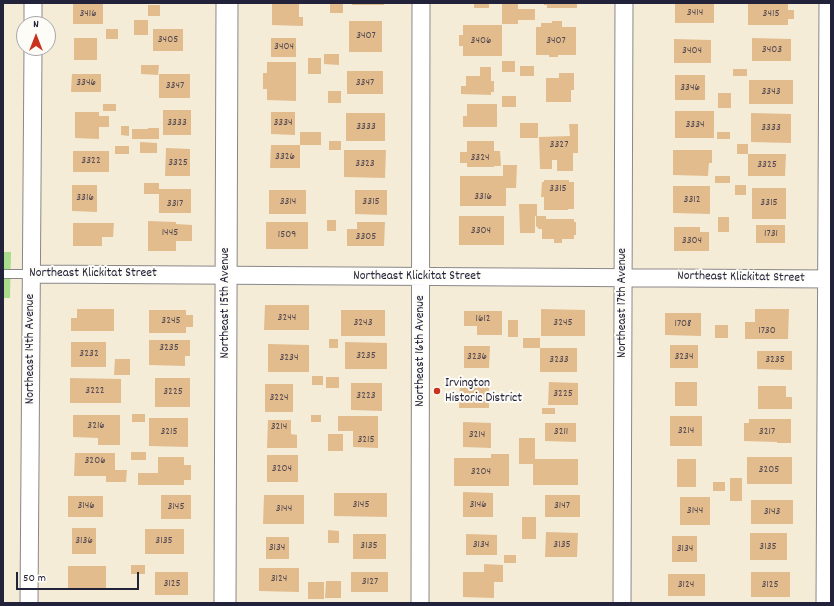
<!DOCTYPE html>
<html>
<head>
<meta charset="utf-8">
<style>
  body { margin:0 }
  #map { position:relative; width:834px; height:606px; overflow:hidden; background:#f4ecd7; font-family:Dekko,sans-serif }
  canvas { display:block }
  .frame { position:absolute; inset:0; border:4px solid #22223b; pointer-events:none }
  .north { position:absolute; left:16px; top:16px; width:40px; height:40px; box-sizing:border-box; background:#fdfcf7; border:1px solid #a5a5ac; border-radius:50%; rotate:0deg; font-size:11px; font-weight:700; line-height:16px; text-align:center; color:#22223b }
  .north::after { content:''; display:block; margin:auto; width:14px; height:18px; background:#c8321e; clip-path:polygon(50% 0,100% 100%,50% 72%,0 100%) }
  .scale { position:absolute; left:16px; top:572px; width:123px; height:18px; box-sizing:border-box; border:2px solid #22223b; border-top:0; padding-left:5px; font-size:12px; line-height:14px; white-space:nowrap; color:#22223b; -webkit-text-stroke:3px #fdfcf7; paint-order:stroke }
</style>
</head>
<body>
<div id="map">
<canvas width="834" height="606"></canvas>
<div class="frame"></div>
<div class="north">N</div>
<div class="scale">50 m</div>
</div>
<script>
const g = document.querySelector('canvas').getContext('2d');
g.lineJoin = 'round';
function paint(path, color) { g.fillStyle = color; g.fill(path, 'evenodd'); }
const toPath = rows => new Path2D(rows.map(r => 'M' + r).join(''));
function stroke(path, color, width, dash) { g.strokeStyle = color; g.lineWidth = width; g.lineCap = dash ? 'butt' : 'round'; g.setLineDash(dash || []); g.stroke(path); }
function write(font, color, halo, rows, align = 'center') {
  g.font = font + ' Dekko,sans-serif'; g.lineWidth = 4; g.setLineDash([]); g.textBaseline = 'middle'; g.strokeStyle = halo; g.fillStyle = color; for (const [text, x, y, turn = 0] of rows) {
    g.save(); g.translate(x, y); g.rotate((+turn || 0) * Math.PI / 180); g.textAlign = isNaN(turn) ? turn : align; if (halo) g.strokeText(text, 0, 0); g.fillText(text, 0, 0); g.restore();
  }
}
const green = toPath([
  [3,252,11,252,10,298,3,298]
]);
const building = toPath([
  [73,3,103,3,103,24,73,24],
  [272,3,299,3,299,17,303,17,303,26,272,25],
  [330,3,343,3,343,13,330,13],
  [352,3,384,3,384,5,352,5],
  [474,3,489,3,489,8,474,8],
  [502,3,518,3,518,9,535,9,535,20,518,20,518,24,502,24],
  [544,3,577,3,577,8,547,8,547,5,544,5],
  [675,3,714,3,714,23,675,23],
  [757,3,788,3,788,10,794,10,794,19,788,19,788,25,748,25,748,4,757,4],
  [148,5,160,5,160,16,148,16],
  [134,20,148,20,148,35,134,35],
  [349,21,382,21,382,52,349,52],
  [552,21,562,21,562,27,576,27,576,55,558,55,558,57,549,57,549,55,536,55,536,27,541,27,541,23,552,23],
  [463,25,502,25,502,56,463,56,463,46,459,46,459,35,463,35],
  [106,29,118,29,118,39,106,39],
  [153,29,183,29,183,51,153,51],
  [74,38,97,38,97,60,74,60],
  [271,38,296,38,296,57,271,57],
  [752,38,791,39,791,61,752,61],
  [674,39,711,40,711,63,674,63],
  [324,54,339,54,339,65,324,64],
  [308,58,321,58,321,74,308,74],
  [502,61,515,61,515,72,502,72],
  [267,62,296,62,296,101,267,100,267,89,263,89,263,73,267,73],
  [141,65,159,65,158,75,141,74],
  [520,66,534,66,534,76,520,76],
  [480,67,491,67,491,81,494,81,494,92,491,92,491,95,461,94,461,86,466,86,466,76,480,76],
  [733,69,747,69,747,76,733,76],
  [347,71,383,71,383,94,347,94],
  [559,73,574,73,574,90,571,90,571,102,546,102,546,78,559,78],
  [72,74,101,74,101,92,71,92],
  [159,74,190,74,190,98,159,98],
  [675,75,705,75,705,100,675,100],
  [749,80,793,80,793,104,749,104],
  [328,91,341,91,341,103,328,103],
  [718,93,731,93,731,108,718,108],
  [502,96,516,96,516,107,502,107],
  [103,104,116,104,116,111,103,111],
  [467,104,497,104,497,127,463,127,463,116,467,116],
  [163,110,191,110,191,135,163,135],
  [675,111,714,111,714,138,675,138],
  [75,112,99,112,99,116,109,116,109,127,99,127,99,139,75,138],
  [271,112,295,112,295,135,271,134],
  [346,113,385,113,385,141,346,141],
  [751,113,791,114,791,143,751,142],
  [520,123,538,123,538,138,520,138],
  [569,124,578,124,578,153,573,153,573,171,557,171,557,160,552,160,552,169,540,169,539,137,570,136],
  [121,126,129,126,129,136,121,135],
  [148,128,159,128,159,139,132,139,132,129,148,129],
  [300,132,321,132,321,145,300,145],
  [717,132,730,132,730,139,717,139],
  [329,141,341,141,341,150,329,150],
  [467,141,494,141,494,151,500,151,501,166,494,166,494,167,467,167,467,163,460,163,460,152,467,152],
  [140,142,157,143,157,153,140,153],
  [737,144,748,144,748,154,737,154],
  [271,145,300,145,300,168,270,168],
  [115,146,129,146,129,154,115,154],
  [166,148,190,149,190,176,165,176],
  [344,150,386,150,385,178,344,177],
  [673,150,712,150,712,163,709,163,708,176,673,175],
  [73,151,109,151,109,172,73,172],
  [748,154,786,154,785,176,748,176],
  [503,165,517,165,516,188,506,188,506,206,460,206,460,176,503,176],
  [715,176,730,176,730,183,715,183],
  [544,180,569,180,569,182,574,182,574,209,568,209,568,210,544,210,544,197,541,197,542,182,544,182],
  [144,183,159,183,159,189,191,189,191,213,159,213,159,194,144,194],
  [72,185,97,185,97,212,72,211],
  [735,185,746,185,746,195,735,195],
  [673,186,710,186,710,214,673,213],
  [752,188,786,188,786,219,752,219],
  [269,190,306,190,306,214,269,214],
  [355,190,387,190,387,215,355,214],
  [519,204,537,204,537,216,535,216,535,233,520,233],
  [459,216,504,216,504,245,459,245],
  [536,216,546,216,546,219,574,219,574,222,576,222,576,235,574,235,574,239,562,239,562,243,554,243,554,239,542,239,542,229,539,229,536,226],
  [718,217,729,217,729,232,718,232],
  [327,220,336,220,336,231,327,231],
  [148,221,176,222,176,224,192,225,192,241,176,241,176,251,148,251],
  [266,222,308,222,308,249,266,249],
  [357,222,385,222,384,246,347,246,347,229,357,229],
  [73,223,114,223,113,237,102,237,102,246,73,246],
  [756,225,785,225,785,243,756,243],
  [674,227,700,227,700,232,709,232,709,251,674,251],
  [265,305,309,305,309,330,264,330],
  [77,309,114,309,114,331,71,331,71,318,77,318],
  [541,309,585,310,585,336,541,336],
  [755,309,789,309,788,339,745,339,745,322,755,322],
  [149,310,186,310,186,315,193,315,193,327,186,327,186,333,149,333],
  [341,310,385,310,385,336,341,336],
  [464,311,502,311,502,335,477,335,477,326,464,326],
  [665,313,701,313,701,336,665,335],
  [508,320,518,320,518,337,508,337],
  [715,325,728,325,728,338,715,338],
  [523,338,540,338,540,348,523,348],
  [329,339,338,339,338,348,329,348],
  [149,340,190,340,190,356,185,356,185,366,149,365],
  [71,342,106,342,106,367,71,367],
  [345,342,387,343,387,369,345,369],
  [268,344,309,345,309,372,268,372],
  [670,345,698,345,698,368,670,368],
  [464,346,490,346,489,368,464,368],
  [540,348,577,348,577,372,540,372],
  [757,351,792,351,792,370,757,369],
  [115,359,130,359,130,375,114,375],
  [312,376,323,376,323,385,312,385],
  [326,377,339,377,339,388,326,388],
  [70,378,121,379,121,403,70,403],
  [155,378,190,378,190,407,155,407],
  [549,382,578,383,578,405,548,405],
  [675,382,697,382,697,406,675,406],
  [351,383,382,383,382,411,351,410],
  [265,384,293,384,293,412,265,412],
  [460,384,489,384,489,408,459,408],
  [758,386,786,386,786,397,792,397,792,409,758,409],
  [542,408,555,408,555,414,542,414],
  [132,414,145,414,145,422,132,422],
  [73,415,120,415,120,445,98,445,98,438,73,437],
  [311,415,321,415,321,422,311,422],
  [338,416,378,416,378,448,353,447,353,431,338,431],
  [670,416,702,416,702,446,670,446],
  [149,418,188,418,188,447,149,446],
  [749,419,791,419,791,443,777,443,777,442,744,441,744,423,749,423],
  [268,420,291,420,291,434,297,435,297,448,267,448],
  [463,422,491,423,491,448,463,447],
  [545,423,576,423,576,442,545,441],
  [328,434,343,434,343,451,328,451],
  [519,438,535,438,535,459,578,459,578,485,533,485,533,464,519,464],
  [131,452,146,452,146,460,131,460],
  [75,453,115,453,115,470,127,470,126,482,106,482,106,476,74,476],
  [491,454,509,454,509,486,454,486,454,458,491,458],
  [267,455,298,455,298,482,267,482],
  [158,457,184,457,184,465,191,465,191,480,184,480,184,485,138,485,138,473,158,473],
  [747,457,792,457,792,484,747,484],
  [677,459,696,459,696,487,677,487],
  [730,478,742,478,742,501,730,501],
  [713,482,725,482,725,491,713,491],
  [463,492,493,493,493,517,463,517],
  [334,493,387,493,387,517,334,516],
  [161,495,191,495,191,519,161,519],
  [264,495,304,495,304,524,263,524],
  [545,495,580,495,580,517,545,517],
  [68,496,103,496,103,517,68,517],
  [680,497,710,497,710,525,680,525],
  [751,500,793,500,793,524,751,524],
  [522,517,536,517,536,539,522,539],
  [72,528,96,528,96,554,72,554],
  [145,529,184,529,184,554,145,554],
  [328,530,339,531,339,543,328,543],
  [546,532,578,533,577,557,545,557],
  [750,533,787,533,787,560,750,560],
  [353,534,386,534,386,559,353,559],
  [466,534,497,535,497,555,466,555],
  [672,536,697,536,697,562,672,562],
  [266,537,289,537,289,559,266,559],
  [504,555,516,555,516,563,504,563],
  [484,564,503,565,503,582,494,582,494,598,463,597,463,572,484,572],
  [131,565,145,565,145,574,131,574],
  [68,566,106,566,106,589,68,589],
  [259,568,299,568,299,592,259,591],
  [155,572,188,572,188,595,155,595],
  [351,572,388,572,388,592,351,592],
  [751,572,790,572,790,597,751,597],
  [668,574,705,574,705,596,668,596],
  [326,581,341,581,341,598,325,598],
  [308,582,324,582,324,599,308,599]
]);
const service = toPath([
  [3,274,31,274]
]);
const minor = toPath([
  [33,24,33,3],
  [31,274,831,279],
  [29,603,33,48],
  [420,603,421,3],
  [622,603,624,3],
  [825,603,828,3]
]);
const tertiary = toPath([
  [225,603,227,3]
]);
const markers = [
  [437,391,4,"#c8321e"]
];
const numberNames = [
  ["3414",695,13],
  ["3416",88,14],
  ["3415",771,14],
  ["3407",366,36],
  ["3405",168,40],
  ["3406",481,41],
  ["3407",556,41],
  ["3404",284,47],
  ["3403",772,50],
  ["3404",692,51],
  ["3346",86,83],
  ["3347",365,83],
  ["3347",175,86],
  ["3346",690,88],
  ["3343",771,92],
  ["3333",177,123],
  ["3334",283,123],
  ["3334",695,125],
  ["3333",366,127],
  ["3333",771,128],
  ["3327",559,145],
  ["3326",285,157],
  ["3324",480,158],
  ["3322",91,161],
  ["3325",178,163],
  ["3323",365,164],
  ["3325",767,165],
  ["3315",558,189],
  ["3316",483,197],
  ["3316",85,198],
  ["3312",692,200],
  ["3314",288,202],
  ["3315",371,202],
  ["3315",769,203],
  ["3317",175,204],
  ["3304",481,231],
  ["1445",170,233],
  ["1731",771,234],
  ["1509",287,235],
  ["3305",366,237],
  ["3304",692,241],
  ["3244",287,318],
  ["1612",483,319],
  ["3245",171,321],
  ["3243",363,323],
  ["3245",563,323],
  ["1708",683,324],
  ["1730",767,331],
  ["3235",169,348],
  ["3232",89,354],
  ["3235",366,356],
  ["3236",477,357],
  ["3234",684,357],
  ["3234",289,358],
  ["3233",559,360],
  ["3235",775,360],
  ["3222",95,391],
  ["3225",173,392],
  ["3225",563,394],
  ["3223",366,396],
  ["3224",279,398],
  ["3216",96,426],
  ["3214",279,427],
  ["3214",686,431],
  ["3215",169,432],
  ["3211",561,432],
  ["3217",767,432],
  ["3214",477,435],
  ["3215",366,440],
  ["3206",95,461],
  ["3204",282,469],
  ["3205",769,470],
  ["3204",481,472],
  ["3145",361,505],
  ["3146",478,505],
  ["3146",86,506],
  ["3147",562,506],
  ["3145",176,507],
  ["3144",284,509],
  ["3144",695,511],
  ["3143",772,512],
  ["3136",84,541],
  ["3135",164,541],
  ["3134",481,545],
  ["3135",562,545],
  ["3135",369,546],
  ["3135",768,547],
  ["3134",277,548],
  ["3134",685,549],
  ["3124",279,579],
  ["3127",370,582],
  ["3125",172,584],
  ["3124",686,585],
  ["3125",770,585]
];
const streetNames = [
  ["Northeast Klickitat Street",93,274],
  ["Northeast Klickitat Street",417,277],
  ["Northeast Klickitat Street",741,278,1],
  ["Northeast 15th Avenue",226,303,-90],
  ["Northeast 17th Avenue",623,303,-90],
  ["Northeast 14th Avenue",31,349,-90],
  ["Northeast 16th Avenue",421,351,-90]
];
const poiNames = [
  ["Irvington",445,384],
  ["Historic District",445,399]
];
paint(green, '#a9dc8b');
paint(building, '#e3bc8e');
stroke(service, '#8b8789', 10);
stroke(minor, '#8b8789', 19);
stroke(tertiary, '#8b8789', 23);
stroke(service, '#fff', 8);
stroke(minor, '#fff', 17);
stroke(tertiary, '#fff', 21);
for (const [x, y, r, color] of markers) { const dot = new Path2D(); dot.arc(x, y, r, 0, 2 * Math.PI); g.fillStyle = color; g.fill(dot); stroke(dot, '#fdfcf7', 1.5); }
write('11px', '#524850', null, numberNames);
write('13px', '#22223b', '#fdfcf7', streetNames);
write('13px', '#22223b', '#fdfcf7', poiNames, 'left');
</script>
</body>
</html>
